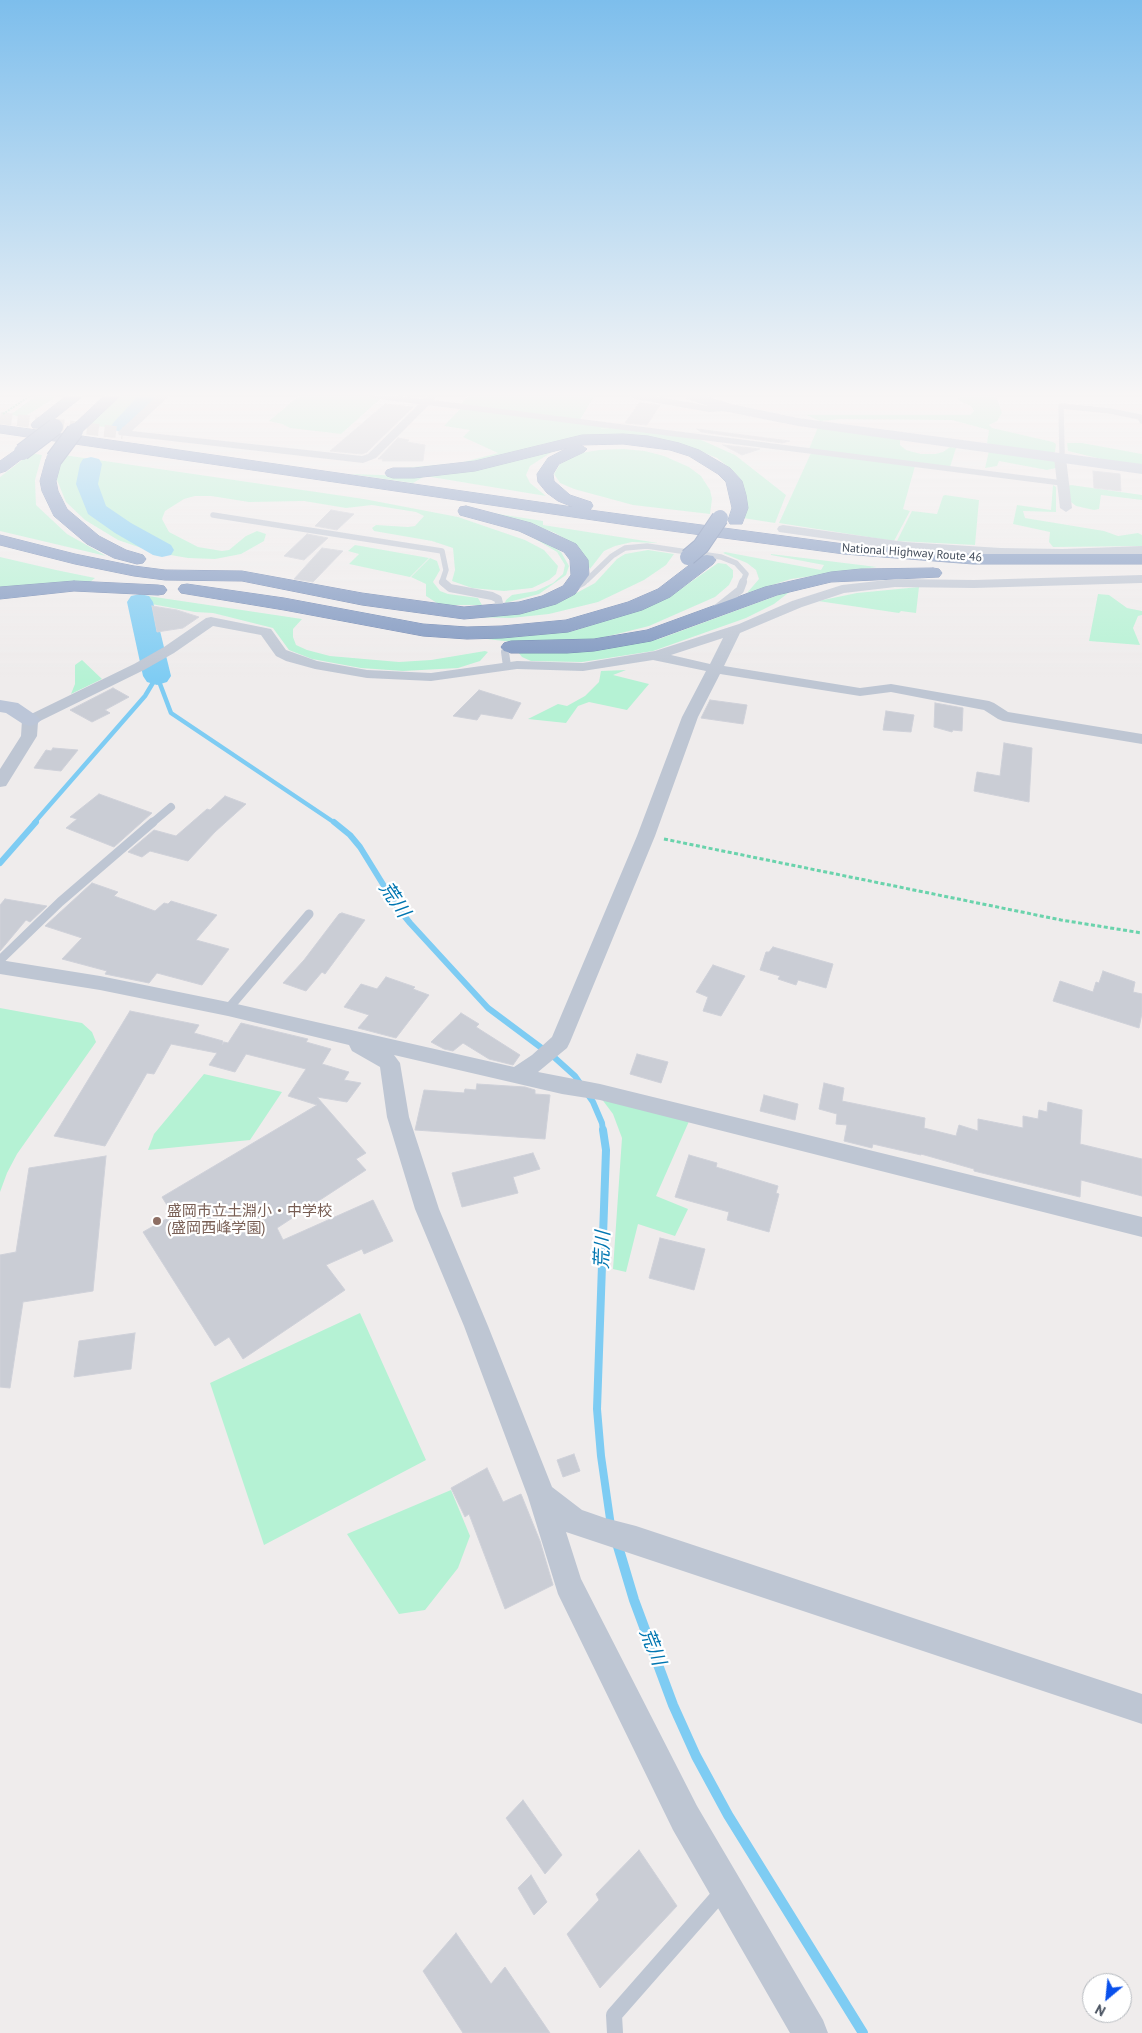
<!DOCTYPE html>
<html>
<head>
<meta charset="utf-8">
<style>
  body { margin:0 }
  #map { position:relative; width:1142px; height:2033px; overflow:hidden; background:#efecec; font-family:"PT Sans",sans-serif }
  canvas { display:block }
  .north { position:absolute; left:1082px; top:1973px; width:50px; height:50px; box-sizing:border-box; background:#fff; border:1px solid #b4b8bd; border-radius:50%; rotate:208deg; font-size:14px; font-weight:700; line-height:20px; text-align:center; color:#434d5b }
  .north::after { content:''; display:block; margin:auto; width:18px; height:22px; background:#0950ec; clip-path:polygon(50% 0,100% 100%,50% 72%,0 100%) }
</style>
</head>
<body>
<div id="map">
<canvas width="1142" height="2033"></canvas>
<div class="north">N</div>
</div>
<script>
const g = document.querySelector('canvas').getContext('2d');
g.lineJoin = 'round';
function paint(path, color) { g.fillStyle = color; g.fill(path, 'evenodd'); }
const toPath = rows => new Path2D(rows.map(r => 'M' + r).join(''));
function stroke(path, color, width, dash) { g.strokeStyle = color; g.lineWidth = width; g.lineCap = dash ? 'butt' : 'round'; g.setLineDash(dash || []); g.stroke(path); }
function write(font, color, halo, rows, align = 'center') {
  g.font = font + ' "PT Sans","Noto Sans JP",sans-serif'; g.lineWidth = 4.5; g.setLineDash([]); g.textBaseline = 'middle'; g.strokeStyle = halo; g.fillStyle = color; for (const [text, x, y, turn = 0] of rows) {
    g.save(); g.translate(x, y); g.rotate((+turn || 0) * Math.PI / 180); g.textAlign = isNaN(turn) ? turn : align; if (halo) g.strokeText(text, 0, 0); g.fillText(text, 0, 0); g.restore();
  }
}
const green = toPath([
  [36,396,58,396,24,417,10,415],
  [120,396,144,396,114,428,88,425],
  [299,396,366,396,380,399,341,434,290,428,282,424,269,421],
  [468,396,594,396,580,420,460,405],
  [960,396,996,396,1002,413,997,421,989,425,992,428,1053,442,1056,444,1055,452,1049,454,995,447,987,443,989,430,952,420,841,419,820,421,806,415,970,415,974,411,971,406,958,400],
  [461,408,608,427,600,429,610,428,697,438,735,455,786,495,775,523,743,518,742,481,732,470,717,458,679,443,580,437,548,443,484,460,438,467,401,468,460,463,498,453,463,437,470,430,444,426],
  [818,427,893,437,900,440,900,445,906,450,921,454,935,454,943,452,950,447,956,448,950,467,809,449],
  [1067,443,1082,443,1142,454,1142,466,1122,464,1068,451],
  [623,449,645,451,664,456,689,467,701,476,710,490,712,499,710,514,633,505,574,489,560,483,554,474,560,464,581,453,599,450],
  [555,450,530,466,526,475,530,483,546,496,425,476,413,483,350,474,411,476],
  [989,451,1056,461,1056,468,1047,470,999,461,997,466,985,468],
  [31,453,42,455,35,480,36,505,67,534,106,556,0,531,0,477],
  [811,453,915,466,903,509,910,511,894,541,779,523],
  [64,455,364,499,458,517,525,540,544,550,558,566,556,574,549,580,532,588,504,591,472,588,452,581,455,570,453,548,432,541,374,531,372,528,376,525,408,527,415,526,424,516,416,512,372,505,346,508,304,501,249,502,211,496,195,496,184,499,165,511,162,519,169,532,198,547,222,551,229,550,246,536,257,531,266,534,264,541,241,554,215,559,188,558,153,552,118,540,85,520,66,502,57,480,55,466],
  [1053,485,1056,487,1056,512,1023,511,1025,518,1104,531,1118,536,1138,533,1142,535,1142,546,1053,547,1049,542,1050,532,1013,524,1017,505,1051,510],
  [1071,485,1142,495,1142,500,1101,495,1099,509,1094,510,1076,506,1071,502,1068,486],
  [945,495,979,500,975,545,897,541,912,511,937,514,943,496],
  [479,511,543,521,543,525,658,543,632,542,615,546,604,551,590,569,582,552,571,542,555,533,530,523],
  [490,522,533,534,561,552,569,566,566,575,539,594,505,603,506,600,512,595,536,591,553,583,563,574,565,565,557,552,527,534],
  [355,545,429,558,410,577,349,564,359,554,348,551],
  [648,550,674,554,666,565,644,580,598,602,549,614,511,618,470,617,505,615,537,609,558,603,595,583,617,559,625,554],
  [725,552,821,570,824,565,771,555,771,554,877,567,791,579,747,593,759,579,756,570,747,563,723,553],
  [0,557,56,570,95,578,89,583,0,589],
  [430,558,437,561,440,570,433,582,440,591,448,594,478,598,482,605,440,605,426,596,426,584,411,577],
  [718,563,726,564,733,570,733,577,729,585,715,597,649,626,601,638,559,643,521,643,470,637,516,637,573,631,639,610,672,595],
  [919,587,916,613,901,611,899,613,818,601,857,593],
  [792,590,774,604,746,618,653,651,582,662,531,661,522,657,518,652,595,650,659,639],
  [1098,594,1109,595,1127,608,1142,611,1142,615,1138,616,1133,628,1140,645,1089,641],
  [148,596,302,619,293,629,293,637,296,645,307,650,330,656,399,662,431,660,485,651,488,652,480,661,458,668,403,671,361,668,312,659,289,650,273,628,213,613,195,612,146,603],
  [82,660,102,679,71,694,75,684,75,665],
  [626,670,613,675,649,684,627,710,589,702,578,706,566,723,528,719,558,704,567,706,585,696,599,682,601,671],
  [0,1008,82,1023,92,1032,96,1042,17,1154,7,1173,0,1192],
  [204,1074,282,1092,250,1140,148,1150,154,1134],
  [601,1098,690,1119,656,1196,688,1209,675,1236,638,1224,626,1272,613,1269,622,1138,613,1114],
  [360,1313,426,1460,264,1545,210,1383],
  [451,1490,470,1536,458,1568,425,1610,399,1614,347,1534]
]);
const streamFar3 = toPath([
  [157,676,171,713,335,823],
  [34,823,145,696,157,676]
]);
const streamFar2 = toPath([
  [334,822,350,835,360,847,397,907,410,923,488,1008,555,1058,575,1076,593,1102,602,1123,603,1131],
  [0,863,36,822]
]);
const streamFar1 = toPath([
  [603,1130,606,1150,597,1409,601,1456,611,1526]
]);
const stream = toPath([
  [617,1543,634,1600,673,1705,696,1756,728,1815,863,2033]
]);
const river = toPath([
  [138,396,159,396,128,430,121,432,114,430,111,426,114,422,138,396],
  [91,457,99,459,102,464,98,484,106,506,131,523,171,545,174,550,171,555,162,557,153,555,115,533,88,514,76,484,80,464,83,459,91,457],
  [140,594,149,596,153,602,171,676,167,682,157,685,147,682,143,676,127,602,131,596,140,594]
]);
const building = toPath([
  [639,403,660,405,647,425,625,423,639,403],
  [385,404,413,407,367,452,362,454,330,451,385,404],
  [697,429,790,441,782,443,701,432,697,429],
  [398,438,409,440,407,442,425,445,423,461,382,461,383,459,378,459,398,438],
  [723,445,760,449,742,455,723,445],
  [1093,471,1120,474,1121,491,1094,488,1093,471],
  [331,510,354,514,337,530,315,526,331,510],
  [307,534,328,538,304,560,284,556,307,534],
  [322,548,343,551,313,582,294,579,322,548],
  [152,606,177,610,199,617,183,628,157,632,152,606],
  [113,688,129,697,105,710,110,713,92,722,70,710,113,688],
  [479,690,521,703,512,719,481,714,477,720,453,716,479,690],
  [710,700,747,705,743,724,701,718,710,700],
  [935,703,963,708,962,731,953,730,952,732,934,727,935,703],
  [886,711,914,715,911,732,883,730,886,711],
  [1004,743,1032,748,1029,802,974,791,977,772,1000,776,1004,743],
  [53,748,78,750,61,771,34,768,46,750,51,751,53,748],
  [99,794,152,813,114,847,66,828,77,819,70,817,99,794],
  [225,796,246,804,215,832,188,861,150,851,142,857,128,852,154,830,176,836,207,809,210,810,225,796],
  [92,883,118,892,114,896,155,911,164,903,168,904,171,901,217,915,196,940,229,949,202,985,157,973,149,983,105,974,107,971,62,959,82,938,45,926,92,883],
  [5,899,47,906,30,922,26,920,21,926,0,951,0,905,5,899],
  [342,913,365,920,325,974,322,972,306,991,283,983,304,960,339,914,342,913],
  [773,947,833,964,826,988,798,980,796,985,778,979,780,976,760,970,766,952,769,952,773,947],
  [713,965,745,976,721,1016,703,1011,708,997,696,992,713,965],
  [1103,971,1135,982,1133,992,1142,994,1142,1013,1139,1028,1053,1001,1060,981,1093,992,1096,982,1099,983,1103,971],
  [386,977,415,987,413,989,429,995,396,1038,358,1028,369,1015,344,1007,361,984,377,989,386,977],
  [130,1011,199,1025,194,1033,223,1041,222,1045,224,1042,228,1043,241,1023,308,1039,306,1042,331,1049,322,1064,349,1072,344,1080,361,1083,347,1102,317,1097,366,1153,356,1159,366,1170,277,1228,283,1240,373,1200,393,1241,364,1254,362,1249,326,1265,345,1290,243,1359,229,1337,215,1346,143,1232,173,1215,162,1197,317,1105,288,1096,306,1069,246,1054,235,1072,209,1065,217,1053,171,1044,154,1074,147,1073,105,1146,54,1136,130,1011],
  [461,1013,479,1024,476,1027,520,1055,513,1065,489,1059,463,1043,453,1051,444,1049,431,1042,461,1013],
  [637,1054,668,1062,661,1083,630,1074,637,1054],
  [824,1083,844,1088,842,1101,925,1118,924,1128,956,1136,959,1125,978,1131,978,1119,1023,1128,1023,1116,1038,1119,1039,1110,1047,1112,1048,1102,1082,1110,1080,1144,1142,1159,1142,1196,1081,1180,1080,1197,974,1171,974,1169,921,1154,921,1155,873,1144,872,1148,844,1141,847,1125,836,1124,837,1114,819,1109,824,1083],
  [477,1084,525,1087,535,1090,535,1094,550,1095,545,1139,415,1130,424,1090,464,1093,465,1089,476,1090,477,1084],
  [764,1095,798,1104,795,1120,760,1111,764,1095],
  [533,1153,540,1169,513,1177,518,1193,462,1207,452,1173,533,1153],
  [689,1155,717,1163,716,1167,778,1186,776,1193,779,1194,769,1232,727,1220,729,1212,675,1197,689,1155],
  [106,1156,93,1291,23,1302,10,1388,0,1387,0,1255,16,1252,29,1168,106,1156],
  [660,1238,705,1249,694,1290,649,1278,660,1238],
  [135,1333,131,1369,74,1377,79,1341,135,1333],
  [574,1454,580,1471,563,1477,557,1460,574,1454],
  [487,1468,503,1502,521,1494,540,1541,553,1585,505,1609,469,1514,465,1517,451,1488,487,1468],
  [523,1800,562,1855,545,1874,506,1818,523,1800],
  [639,1850,677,1906,600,1988,567,1934,599,1900,596,1894,639,1850],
  [531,1875,547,1902,534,1915,518,1888,531,1875],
  [456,1933,491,1984,505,1967,550,2033,463,2033,423,1971,456,1933]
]);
const streetTunnel = toPath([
  [0,418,123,433]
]);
const pathFar1 = toPath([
  [3,414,30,396]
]);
const path = toPath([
  [664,839,1061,920,1142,933]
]);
const laneFar3 = toPath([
  [378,396,1062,483],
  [1060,458,1062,453,1061,406,1110,411,1140,417,1142,421],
  [213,515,442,551,446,570,442,582,444,584],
  [580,584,587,580,612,556,625,548,647,546,721,557,736,563,746,574,742,584]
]);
const laneFar2 = toPath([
  [443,582,450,588,492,596,498,599,499,603],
  [574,587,583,582],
  [716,609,740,590,743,582],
  [505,652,507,666],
  [152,823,171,807]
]);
const laneFar1 = toPath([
  [0,960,60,902,153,822],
  [228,1009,309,914]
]);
const lane = toPath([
  [615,2033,614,2015,722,1892]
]);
const street = toPath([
  [157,396,169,396,132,431,362,456,368,454,427,396,438,396,376,458,363,463,119,435,118,433,119,431,157,396],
  [630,396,655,396,709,406,728,405,733,408,728,411,709,412,635,399,630,396],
  [1060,455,1066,458,1072,508,1066,512,1060,508,1054,458,1060,455],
  [783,525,905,542,1001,548,1063,549,1142,546,1142,554,1063,557,1001,556,905,550,779,532,777,529,779,526,783,525],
  [1142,575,1142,583,974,588,895,587,844,593,802,607,740,633,724,666,860,688,891,684,989,701,994,703,1008,712,1142,734,1142,744,1003,721,998,719,984,710,891,692,860,696,720,674,698,717,655,836,570,1042,567,1048,538,1072,600,1084,1142,1217,1142,1237,600,1100,562,1094,394,1055,400,1063,409,1117,439,1209,488,1326,552,1487,582,1510,605,1518,636,1526,1142,1694,1142,1724,566,1532,581,1579,697,1806,823,2020,828,2033,790,2033,673,1830,558,1594,528,1497,464,1326,415,1209,387,1117,380,1067,352,1051,349,1045,228,1016,100,990,0,974,0,960,100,976,228,1002,514,1067,532,1055,552,1037,637,836,682,717,706,671,653,660,583,671,517,669,431,681,367,678,315,669,286,661,276,656,261,635,213,626,174,653,144,670,38,722,37,736,6,786,0,787,0,769,21,736,22,720,25,717,134,664,164,647,206,618,211,617,271,629,286,650,317,661,367,670,431,673,517,661,583,663,655,651,739,624,792,601,842,585,895,579,974,580,1142,575],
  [723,638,710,664,671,655,723,638]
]);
const secondary = toPath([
  [685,396,707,396,731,404,798,418,1142,464,1142,474,798,426,723,411,687,399,685,396],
  [0,700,18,703,37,716,41,720,37,724,30,726,23,724,6,713,0,712,0,700]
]);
const highway = toPath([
  [66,396,83,396,43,428,33,428,31,425,33,422,66,396],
  [104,396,120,396,80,434,75,435,573,507,558,501,547,493,538,482,537,474,548,458,567,448,475,471,414,478,393,478,387,476,385,473,387,470,393,468,414,468,475,461,582,435,623,434,648,436,679,443,699,450,730,468,742,481,746,495,748,508,742,524,730,524,728,520,732,508,726,482,718,474,689,456,670,450,623,444,581,445,587,449,584,452,559,464,553,474,554,481,570,495,591,502,593,506,590,510,634,516,844,544,973,554,1142,554,1142,564,973,564,844,554,634,526,0,433,0,425,74,435,68,431,70,428,104,396],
  [22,447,27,449,30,452,27,455,6,471,0,473,0,461,17,449,22,447],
  [54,454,59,456,62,459,56,481,58,491,67,509,99,536,126,550,143,555,146,559,143,563,137,564,114,558,87,544,54,516,42,491,40,481,46,459,49,456,54,454],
  [466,506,531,523,576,544,588,560,589,575,575,594,556,604,520,614,464,619,362,605,242,581,165,580,134,576,75,564,0,545,0,535,75,554,134,566,165,570,242,571,362,593,464,607,519,602,542,596,563,586,571,575,570,560,564,552,519,531,460,515,458,511,460,507,466,506],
  [707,555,713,556,716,560,713,564,670,597,642,610,568,632,502,638,467,639,423,636,284,610,187,594,181,593,178,589,181,585,187,584,284,598,423,624,467,627,502,626,566,620,628,602,658,589,701,556,707,555],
  [933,568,939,569,942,573,939,577,831,582,777,595,651,641,594,651,567,653,511,653,504,651,501,647,504,643,511,641,594,639,647,630,765,587,831,572,861,569,933,568],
  [74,581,158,585,164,586,167,590,164,594,158,595,74,591,0,599,0,587,74,581]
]);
const highwayBridge = toPath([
  [22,452,55,427],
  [54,459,75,431],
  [688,557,701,546,720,518]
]);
const markers = [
  [157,1221,5,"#8d6e63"]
];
const farStreetnames = [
  ["National Highway Route 46",912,553,4]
];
const educationNames = [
  ["盛岡市立土淵小・中学校",167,1212],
  ["(盛岡西峰学園)",167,1229]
];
const nearWaternames = [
  ["荒川",394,900,56],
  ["荒川",603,1250,-88],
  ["荒川",652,1647,68]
];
paint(green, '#b5f2d4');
stroke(streamFar3, '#7eccf3', 4.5);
stroke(streamFar2, '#7eccf3', 6);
stroke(streamFar1, '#7eccf3', 8);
stroke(stream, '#7eccf3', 10);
paint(river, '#7eccf3');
paint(building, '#cacdd5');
stroke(building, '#cfd1d9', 1);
stroke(streetTunnel, '#cdcccf', 12, [12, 5.5]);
stroke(highway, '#6a81ac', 1);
stroke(pathFar1, '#6ad3ac', 2, [2, 1]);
stroke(path, '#6ad3ac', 3, [4, 2.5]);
stroke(laneFar3, '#bec6d3', 5.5);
stroke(laneFar2, '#bec6d3', 8);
stroke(laneFar1, '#bec6d3', 9);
stroke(lane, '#bec6d3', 16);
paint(street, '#bec6d3');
paint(secondary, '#bcc6d8');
paint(highway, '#7f97c0');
stroke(highwayBridge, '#6a81ac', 18, []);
stroke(highwayBridge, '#7f97c0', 16);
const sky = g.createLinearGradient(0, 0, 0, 681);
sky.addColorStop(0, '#7dbeec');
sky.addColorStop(0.58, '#f8f6f6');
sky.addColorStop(1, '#f8f6f600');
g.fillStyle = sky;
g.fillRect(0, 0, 1142, 681);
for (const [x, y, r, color] of markers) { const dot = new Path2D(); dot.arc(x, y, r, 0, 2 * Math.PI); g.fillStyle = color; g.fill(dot); stroke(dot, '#fff', 2); }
write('12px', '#434d5b', '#fff', farStreetnames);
write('15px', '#785e54', '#fff', educationNames, 'left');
write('italic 19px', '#0076b1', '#fff', nearWaternames);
</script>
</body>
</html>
